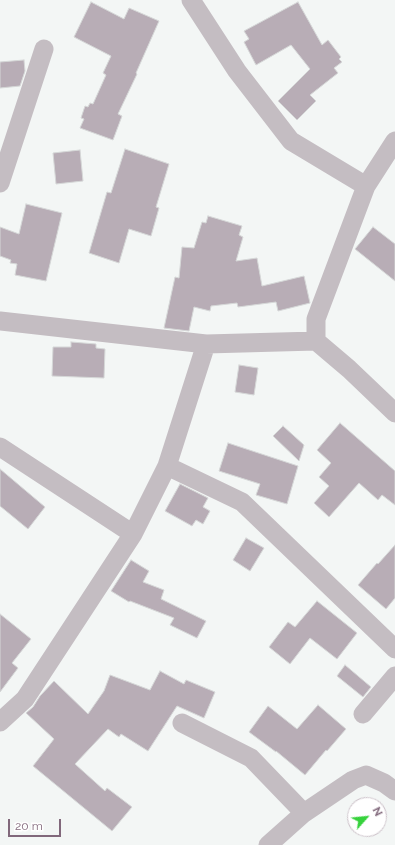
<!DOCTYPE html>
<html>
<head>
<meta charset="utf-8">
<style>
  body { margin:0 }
  #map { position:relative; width:395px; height:845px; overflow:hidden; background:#f3f6f5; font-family:Raleway,sans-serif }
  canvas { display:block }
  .north { position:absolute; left:347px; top:797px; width:40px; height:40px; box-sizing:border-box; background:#fff; border:1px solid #cdc3ca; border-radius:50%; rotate:63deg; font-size:11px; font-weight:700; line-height:16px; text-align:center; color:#81687b }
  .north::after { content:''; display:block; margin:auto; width:14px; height:18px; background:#36d23c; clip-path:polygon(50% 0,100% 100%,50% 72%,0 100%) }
  .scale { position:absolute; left:8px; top:819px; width:53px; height:18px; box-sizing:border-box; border:2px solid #81687b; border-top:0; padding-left:5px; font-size:12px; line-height:14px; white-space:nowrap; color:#81687b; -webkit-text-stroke:3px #fff; paint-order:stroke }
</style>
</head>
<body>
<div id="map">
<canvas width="395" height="845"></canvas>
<div class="north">N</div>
<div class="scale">20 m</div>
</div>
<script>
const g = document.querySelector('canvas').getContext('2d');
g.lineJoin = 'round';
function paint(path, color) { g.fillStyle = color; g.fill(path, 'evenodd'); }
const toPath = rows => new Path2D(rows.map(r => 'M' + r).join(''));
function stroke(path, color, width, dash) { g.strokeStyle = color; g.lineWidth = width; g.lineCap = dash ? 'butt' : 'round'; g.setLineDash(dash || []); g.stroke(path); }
const building = toPath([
  [91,2,124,19,129,8,159,21,136,73,137,74,118,114,122,116,113,140,80,128,84,119,81,118,85,106,88,107,90,103,93,104,106,75,103,73,111,56,74,37,91,2],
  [298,2,322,45,328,40,341,57,339,59,342,62,334,68,338,73,310,95,316,101,297,120,278,101,310,69,291,45,256,65,244,42,249,39,244,31,298,2],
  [24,60,25,71,20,86,0,88,0,62,24,60],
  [125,149,169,164,156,207,159,208,151,236,129,229,119,263,89,253,107,192,111,193,125,149],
  [80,150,83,181,56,184,53,153,80,150],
  [26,204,62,213,46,281,15,275,17,264,10,263,11,260,0,256,0,227,19,234,26,204],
  [208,216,242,226,239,235,243,237,236,261,257,258,262,286,304,276,310,303,278,311,276,302,238,307,237,303,211,306,210,311,194,307,189,331,164,328,175,277,179,278,182,247,194,248,202,222,206,223,208,216],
  [373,227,395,244,395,281,355,249,373,227],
  [71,342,96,344,96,348,105,349,104,378,52,376,53,347,71,347,71,342],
  [239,365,258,368,254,395,235,392,239,365],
  [340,423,395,471,395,505,382,495,378,500,359,483,329,517,314,503,329,486,319,477,331,463,317,450,340,423],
  [283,426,304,445,299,461,273,436,283,426],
  [228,443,298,466,287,504,256,495,260,484,219,471,228,443],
  [0,469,45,507,28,529,0,506,0,469],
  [180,484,208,498,203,507,210,511,203,524,196,520,192,526,165,511,180,484],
  [246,538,264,548,250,571,233,560,246,538],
  [395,545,395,598,386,609,358,585,377,563,378,564,395,545],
  [131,560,149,571,143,582,164,590,161,599,206,621,197,638,170,625,174,618,130,601,129,602,111,591,131,560],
  [317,601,357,633,337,659,310,638,290,664,269,647,288,622,295,627,317,601],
  [0,614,31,639,12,663,18,668,0,692,0,614],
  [345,665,371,687,363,697,337,676,345,665],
  [160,671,184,684,186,680,215,692,204,718,177,706,148,751,121,734,119,737,108,729,75,764,105,791,107,788,132,807,112,831,33,766,54,739,26,713,33,707,40,696,54,681,88,714,104,691,110,675,150,690,160,671],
  [318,705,346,729,327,751,326,750,305,775,276,751,276,752,249,732,268,706,297,729,318,705]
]);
const street = toPath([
  [191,0,237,71,291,141,366,186],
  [0,183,44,49],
  [0,321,206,344,316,341,349,369,395,413],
  [316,341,316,319,366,186,395,141],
  [0,447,133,534],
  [167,466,242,502,395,649],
  [363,714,395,676],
  [0,722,25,699,133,534,167,466,206,344],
  [182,723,251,758,304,813],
  [268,845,304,813,353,780,366,775,384,783,395,791]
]);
paint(building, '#b8adb6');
stroke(building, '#d5d7d7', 1);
stroke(street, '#c4bdc2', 19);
</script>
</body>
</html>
